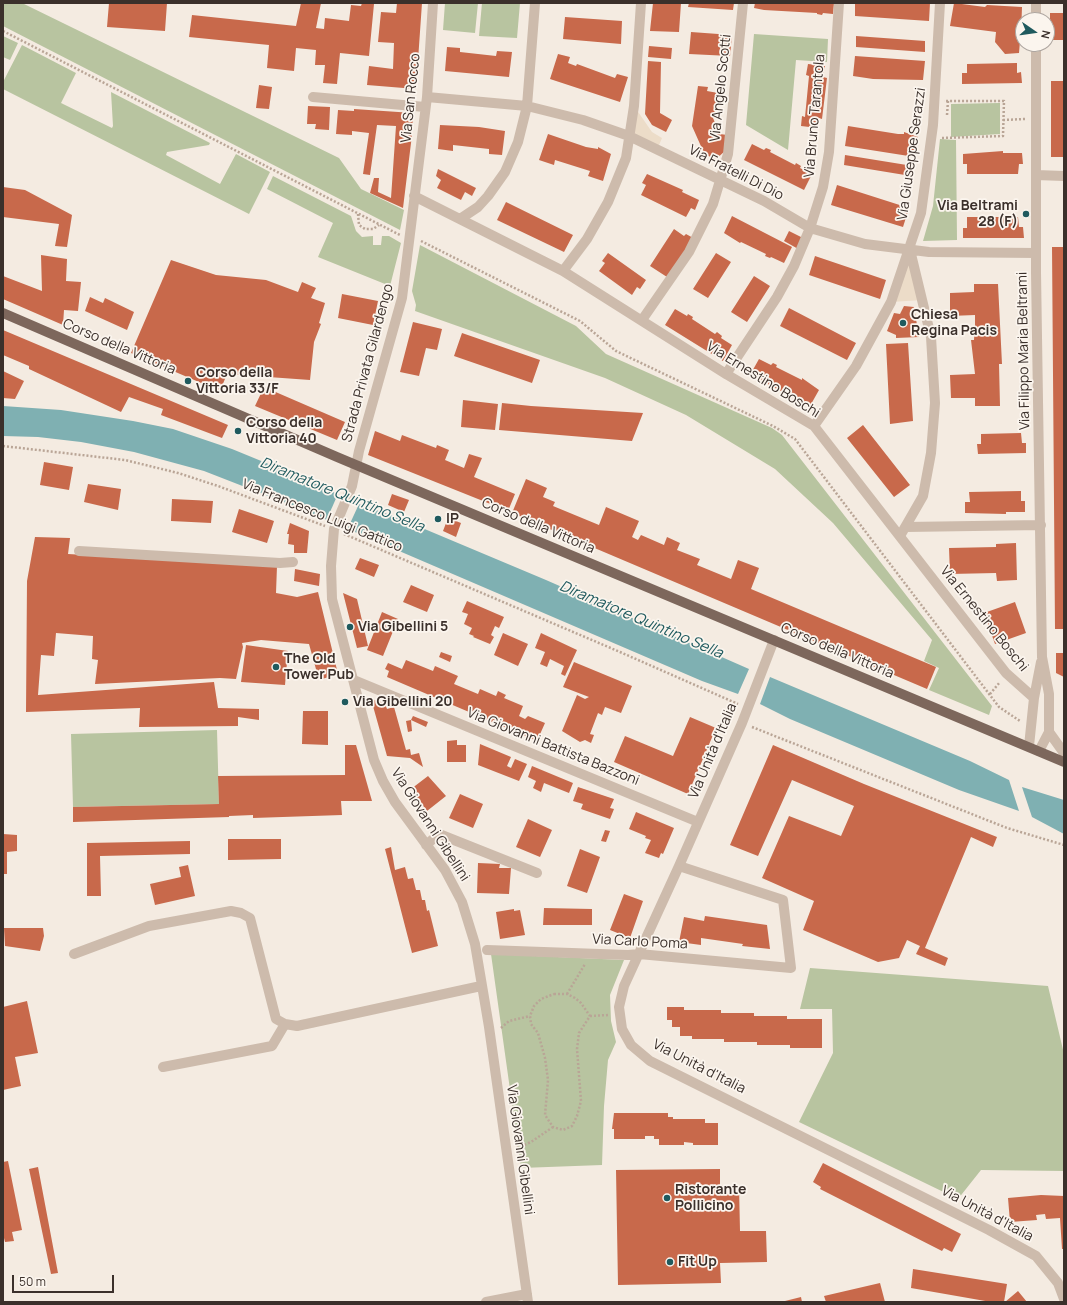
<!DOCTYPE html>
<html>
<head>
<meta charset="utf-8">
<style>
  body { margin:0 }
  #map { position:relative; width:1067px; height:1305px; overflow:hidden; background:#f4ebe1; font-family:Manrope,sans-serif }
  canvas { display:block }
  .frame { position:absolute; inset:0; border:4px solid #3b302b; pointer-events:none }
  .north { position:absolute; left:1015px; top:12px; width:40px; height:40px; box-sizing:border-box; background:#fbf5ee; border:1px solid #aea6a0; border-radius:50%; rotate:103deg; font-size:11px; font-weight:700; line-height:16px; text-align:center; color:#3b302b }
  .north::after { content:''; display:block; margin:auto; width:14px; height:18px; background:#1f5a5e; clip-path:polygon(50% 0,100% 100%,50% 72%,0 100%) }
  .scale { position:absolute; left:12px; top:1275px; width:102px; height:18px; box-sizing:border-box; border:2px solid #3b302b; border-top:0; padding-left:5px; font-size:12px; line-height:14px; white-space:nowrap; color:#3b302b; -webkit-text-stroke:3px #fbf5ee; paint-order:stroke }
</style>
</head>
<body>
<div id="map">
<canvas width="1067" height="1305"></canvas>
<div class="frame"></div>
<div class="north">N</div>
<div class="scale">50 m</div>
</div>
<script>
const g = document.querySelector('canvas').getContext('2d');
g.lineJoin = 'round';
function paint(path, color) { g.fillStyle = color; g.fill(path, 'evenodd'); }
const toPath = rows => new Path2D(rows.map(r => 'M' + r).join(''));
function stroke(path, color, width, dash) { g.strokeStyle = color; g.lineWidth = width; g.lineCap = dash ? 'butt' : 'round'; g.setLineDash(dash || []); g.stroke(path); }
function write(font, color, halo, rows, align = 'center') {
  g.font = font + ' Manrope,sans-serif'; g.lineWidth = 3.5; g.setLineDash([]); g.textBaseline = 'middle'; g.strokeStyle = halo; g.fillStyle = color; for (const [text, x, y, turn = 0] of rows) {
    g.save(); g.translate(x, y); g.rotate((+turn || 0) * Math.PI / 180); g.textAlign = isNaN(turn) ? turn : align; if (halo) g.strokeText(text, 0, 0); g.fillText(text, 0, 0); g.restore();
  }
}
const green = toPath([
  [3,3,22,3,339,158,361,189,404,210,400,230,3,26],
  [445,3,478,3,475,33,443,30],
  [482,3,520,3,517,38,479,36],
  [754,34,828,39,827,62,796,60,788,150,746,125],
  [3,36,18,43,10,60,3,57],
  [22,45,76,73,61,103,112,128,113,126,111,92,210,143,209,145,167,152,166,155,220,184,236,154,270,172,249,214,3,89,3,82],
  [1000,103,1000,134,951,137,951,104],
  [940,139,956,140,957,240,923,241,933,206],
  [273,176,351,216,356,231,362,237,373,236,373,245,381,245,382,236,389,236,401,243,390,286,318,257,333,223,267,189],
  [420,245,576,326,606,354,772,428,782,435,992,706,989,715,929,690,939,668,924,661,932,640,833,523,775,469,686,415,605,378,415,311,416,305,412,291],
  [217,730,219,804,73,807,71,734],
  [491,954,624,960,610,995,611,1021,616,1042,608,1060,604,1106,602,1165,521,1168],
  [810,968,1048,986,1064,1054,1064,1171,981,1170,958,1199,799,1122,833,1053,832,1009,800,1009]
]);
const plaza = toPath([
  [634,106,652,132,662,138,657,150,629,136],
  [907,259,922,300,891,302]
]);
const water = toPath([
  [3,406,61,410,133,421,173,429,232,449,310,481,359,504,396,517,546,580,749,669,738,694,702,681,299,508,204,471,134,452,81,442,38,437,3,436],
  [770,677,970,761,1009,780,1019,811,959,790,790,719,760,704],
  [1022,787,1064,800,1064,834,1032,817]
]);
const pier = toPath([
  [338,494,359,504,347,530,326,521]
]);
const building = toPath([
  [109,3,167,3,165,31,107,27],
  [301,3,321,3,316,28,324,29,325,18,349,21,351,5,361,6,362,3,374,4,369,56,340,53,337,84,323,83,325,65,315,65,316,50,296,48,294,71,267,68,269,45,189,37,192,15,296,26],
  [397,3,422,3,416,89,367,85,369,66,393,69,394,43,378,42,381,12,396,13],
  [653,3,681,3,679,32,650,31],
  [689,3,734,3,733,10,688,7],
  [755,3,834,3,833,14,823,13,822,15,817,14,817,13,764,10,754,8],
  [855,3,930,3,929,21,855,16],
  [954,3,985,7,987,5,1022,7,1021,35,1017,39,1020,41,1019,53,1005,54,995,42,996,32,950,26],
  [1050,13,1064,13,1064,40,1050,40],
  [565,17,622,21,621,44,563,39],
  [691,32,732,35,730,56,689,54],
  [856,36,925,41,925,52,856,47],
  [649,46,672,48,671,59,648,57],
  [447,47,460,48,460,52,496,56,497,51,512,52,509,77,445,71],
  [558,54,570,57,568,63,576,66,577,64,615,78,617,74,628,77,620,102,550,79],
  [855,56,925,61,923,80,873,79,853,76],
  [648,61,661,62,660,113,672,120,666,132,652,125,645,114],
  [1017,63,1017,73,1021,72,1022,83,962,84,962,73,967,73,967,64],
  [808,64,825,66,823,77,827,78,822,119,819,118,818,128,801,126,802,116,805,117,809,76,806,75],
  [1051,81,1064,81,1064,157,1051,157],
  [259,85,272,87,269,109,256,108],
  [698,86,708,87,707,91,718,93,714,117,713,118,720,134,727,135,725,151,715,160,704,153,692,126],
  [308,106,330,107,329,130,315,129,316,124,307,124],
  [354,109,413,113,412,135,403,208,370,193,374,178,379,178,378,192,391,198,396,126,377,125,370,175,363,174,369,133,352,131,352,135,336,134,338,110,354,111],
  [440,125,479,127,505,131,502,155,489,154,489,149,453,145,453,151,438,149],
  [848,126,898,134,904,134,904,132,918,137,915,157,845,146],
  [548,134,586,147,598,149,598,147,611,154,603,181,588,176,590,171,555,160,554,165,539,160],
  [752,144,764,150,766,148,771,150,770,152,795,165,796,163,801,166,800,168,812,174,804,190,744,160],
  [1003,151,1003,153,1022,153,1023,164,1019,164,1018,174,967,174,967,164,963,164,963,154],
  [845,155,913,166,911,176,844,165],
  [438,169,476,188,472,196,465,192,461,200,437,188,441,180,436,176],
  [647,174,683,190,682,192,699,200,695,210,691,208,686,217,641,195,646,185,642,183],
  [837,185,909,208,903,227,831,205],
  [3,187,25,190,72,215,67,247,55,246,59,224,3,217],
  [506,202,573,235,564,252,497,220],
  [732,216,792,247,784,263,771,257,770,258,765,256,766,254,741,242,740,243,724,233],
  [967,217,1018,217,1019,227,1023,227,1024,238,963,238,963,228,967,228],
  [674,229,684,236,686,234,695,239,667,277,650,266],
  [789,231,805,239,800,250,784,241],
  [1052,247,1064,247,1064,629,1055,629],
  [608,253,646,280,640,289,637,287,632,295,599,271,605,263,602,261],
  [716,253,731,262,708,298,693,289],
  [41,255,67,259,66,281,81,282,78,311,64,310,63,325,3,299,3,276,42,291],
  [815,256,886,280,880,299,809,275],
  [171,260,216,275,266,280,298,292,302,282,316,288,311,298,325,303,319,323,321,324,314,342,310,380,227,374,220,391,131,353],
  [754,276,770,286,747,322,731,312],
  [974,284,998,284,1002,364,999,364,1000,406,975,406,975,398,951,398,950,375,975,374,971,340,974,340,975,325,975,315,950,316,950,293,974,292],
  [342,294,378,301,373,325,338,318],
  [90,297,103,303,105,298,134,312,127,330,85,311],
  [904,306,914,307,919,337,896,338,896,335,887,331,894,313,900,314],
  [789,308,856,343,847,360,780,326],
  [675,309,687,316,688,314,693,317,692,319,715,334,717,332,722,336,721,338,732,345,723,361,665,325],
  [413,322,442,329,437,350,426,348,419,376,400,372],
  [3,330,228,425,222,438,161,415,163,409,129,397,121,412,29,369,29,366,3,355],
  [462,333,540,360,532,383,454,356],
  [908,343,913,421,890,424,886,344],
  [759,359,771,365,773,363,777,365,776,367,802,380,802,378,819,390,810,406,750,375],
  [3,371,24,381,15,399,3,398],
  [264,387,345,422,337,440,255,406],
  [463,400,498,404,495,430,461,427],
  [502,403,531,406,643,413,632,441,499,430],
  [863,425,910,485,894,497,847,438],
  [375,431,400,441,402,435,436,448,437,445,449,450,445,460,464,468,469,454,482,458,474,477,515,494,508,511,368,455],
  [1021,433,1022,443,1026,443,1026,453,978,454,977,444,981,444,981,434],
  [44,462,73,467,69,490,40,485],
  [526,479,547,488,543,497,555,502,553,506,599,525,606,507,639,521,632,537,638,540,641,535,664,545,667,537,680,543,677,550,700,559,697,565,731,579,738,560,759,568,751,589,936,667,927,689,512,513],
  [88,484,121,489,118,510,84,502],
  [1021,491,1021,501,1025,501,1025,512,1006,512,1006,514,965,513,965,502,970,502,969,492],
  [392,494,409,500,404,512,388,505],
  [172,499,213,501,211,523,171,521],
  [239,509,274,521,267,543,232,532],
  [448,518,461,523,456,537,443,531],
  [290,523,309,531,307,553,294,553,294,545,288,544,289,534,287,534],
  [35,537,70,538,68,554,277,566,276,593,297,597,318,592,338,674,319,680,309,644,261,640,242,643,243,647,236,679,220,678,95,684,98,660,92,659,93,636,56,633,54,656,41,655,38,695,214,682,218,708,259,709,259,720,238,717,238,726,139,727,140,708,26,712,27,581],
  [1016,543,1017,580,997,581,996,573,950,574,949,548,996,547,996,544],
  [360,558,379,565,374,577,355,569],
  [295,569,320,574,319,586,294,581],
  [411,585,434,595,427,612,403,602],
  [343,593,357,599,368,646,357,648],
  [467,601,504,617,499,628,495,626,491,635,494,637,490,644,473,637,474,636,469,634,472,628,464,624,468,614,462,612],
  [1015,602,1026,633,995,644,984,613],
  [382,612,398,619,383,656,367,650],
  [503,633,528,644,518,666,494,655],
  [541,633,577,650,565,676,561,674,564,666,550,659,547,667,540,664,545,652,535,648],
  [246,645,288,651,285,685,241,682],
  [441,652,452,656,450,662,439,657],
  [1056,653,1064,653,1064,677,1056,673],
  [406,660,433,671,435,666,458,676,454,684,478,694,480,689,496,696,498,691,506,695,504,698,523,706,519,716,525,719,528,716,545,723,537,741,387,677,389,671,385,669,388,663,402,669],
  [574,662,632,686,621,713,605,707,602,715,598,713,590,734,594,735,591,743,585,740,580,742,562,731,577,695,585,699,589,697,563,687],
  [371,699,385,703,387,709,394,707,406,750,410,749,411,755,419,753,423,767,410,758,387,756],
  [303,711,328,711,328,745,302,744],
  [413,716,428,722,426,727,411,720],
  [690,717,716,728,688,794,614,762,625,736,673,756],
  [411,720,412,731,408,732,406,721],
  [457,740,457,745,466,745,466,762,447,762,447,741],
  [480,744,511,757,507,766,511,768,515,759,527,764,519,781,478,765],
  [345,745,356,745,372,801,341,801,342,815,253,818,253,815,229,816,229,817,73,822,73,807,219,804,218,776,345,775],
  [773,745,864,784,997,837,993,847,971,837,925,948,948,958,945,966,916,954,920,946,907,940,899,958,878,962,803,930,814,901,762,878,789,816,841,836,854,806,792,780,758,856,730,845],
  [532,766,573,783,569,793,544,783,541,792,533,788,536,781,528,777],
  [428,776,446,796,427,811,411,789],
  [578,787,614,799,610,808,614,809,610,819,581,809,583,804,573,801],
  [460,794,483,804,473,828,449,818],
  [636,812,674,828,663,854,661,853,659,858,645,853,651,840,645,838,646,836,629,829],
  [528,819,552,830,540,857,516,847],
  [605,830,610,831,606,842,601,841],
  [3,834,17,835,17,851,7,852,7,874,3,874],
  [228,839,281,839,281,859,228,860],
  [190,841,190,854,100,856,101,896,87,896,87,843],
  [391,847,395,870,405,867,408,879,413,878,416,890,420,890,422,900,425,900,427,911,429,910,438,946,412,953,385,849],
  [580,849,600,857,587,893,567,886],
  [478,863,500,864,499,868,511,868,509,894,477,893],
  [188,865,195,896,155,905,150,884,181,877,179,867],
  [624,894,643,901,630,938,610,930],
  [544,908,592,909,592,925,543,925],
  [514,909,514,911,520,910,525,935,500,939,496,912],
  [705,916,767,925,770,949,742,946,743,944,701,938,701,945,679,942,684,917,704,921],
  [4,928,43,928,44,936,40,951,5,946],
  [27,1001,38,1053,15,1057,21,1086,3,1090,3,1007],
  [667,1007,684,1007,684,1010,721,1010,721,1013,754,1013,754,1016,787,1016,787,1019,822,1019,822,1048,790,1048,790,1045,757,1045,757,1042,724,1042,724,1039,692,1039,692,1036,680,1036,680,1027,672,1027,672,1020,667,1020],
  [614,1113,668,1113,668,1117,673,1117,673,1119,705,1119,705,1123,718,1123,718,1145,693,1145,693,1143,684,1142,684,1145,659,1145,659,1139,654,1139,654,1136,645,1136,645,1139,614,1139,614,1129,612,1129],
  [8,1161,22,1230,12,1232,14,1241,5,1242,3,1234,3,1162],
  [823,1163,961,1234,952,1252,944,1248,942,1251,820,1189,821,1187,813,1182],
  [38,1167,58,1273,51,1274,29,1169],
  [720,1169,720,1185,739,1185,740,1231,766,1231,767,1262,720,1263,721,1283,618,1285,616,1170],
  [1041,1195,1064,1196,1064,1249,1062,1249,1060,1218,1046,1219,1045,1214,1036,1215,1037,1220,1010,1222,1008,1198],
  [913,1269,1007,1284,1004,1302,991,1302,911,1288],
  [880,1283,885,1302,826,1302,824,1296],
  [1018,1291,1027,1302,1005,1302],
  [801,1297,802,1302,785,1302,785,1301]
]);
const path = toPath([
  [3,31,400,235],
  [947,115,948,101],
  [1003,120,1025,119],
  [942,138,1003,136,1004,101,944,101],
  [358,214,359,225,365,229,373,229,379,225],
  [421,241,580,321,616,351,773,426,795,439,999,707,1020,721],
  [3,446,125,460,178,473,218,486,325,526],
  [344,534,620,652,738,704],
  [990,694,1000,682],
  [752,727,1007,828,1064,845],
  [554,994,567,994,575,998,581,1003,590,1016,579,1033,577,1049,581,1101,577,1116,572,1126,563,1130,553,1127,545,1115,548,1080,545,1058,538,1033,531,1024,530,1016,534,1006,541,999,554,994],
  [567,994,585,964],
  [590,1016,609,1015],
  [501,1028,509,1021,530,1016],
  [517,1148,531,1142,553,1127]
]);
const minor = toPath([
  [433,3,427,97,402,298,359,451,352,486,334,529,331,566,332,599,374,760,383,781,395,802,445,870,462,902,475,944,489,1027,528,1302],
  [1036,20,1036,3],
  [1036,44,1036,272,1042,657,1049,694,1049,732,1064,753],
  [313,97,425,107],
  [427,97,527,106,583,120,629,136,764,201,810,228,865,244,929,252,1036,253],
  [1036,175,1064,176],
  [414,196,563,271,726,374,814,426,1006,673,1034,698],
  [460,219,478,207,488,196,505,172,518,142,527,106,535,3],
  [563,271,587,239,608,202,626,158,634,106,641,3],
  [642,320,689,252,713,204,728,154,743,3],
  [726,374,777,297,794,266,810,228,823,187,829,152,839,3],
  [814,426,856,366,891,302,921,213,933,125,940,3],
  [906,527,1041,525],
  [900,536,923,496,931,453,935,403,931,337,910,250],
  [79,551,280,563,293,562],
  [774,640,742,723,679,866,624,986,619,1007,622,1029,631,1045,650,1061,989,1230,1036,1256,1058,1283,1064,1299],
  [354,680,698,822],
  [1029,746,1034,698,1041,662],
  [1039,751,1049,732],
  [426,845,439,834,537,873],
  [487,950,628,955,639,954,791,968,783,900,679,866],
  [74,954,149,926,231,911,241,913,250,918,276,1019,285,1024,297,1026,481,986],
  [163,1067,272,1046,285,1024],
  [486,1302,527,1294]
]);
const major = toPath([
  [3,313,337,457,1064,762]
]);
const markers = [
  [1026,214,4,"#1f5a5e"],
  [903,323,4,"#1f5a5e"],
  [188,381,4,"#1f5a5e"],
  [238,431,4,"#1f5a5e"],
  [438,519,4,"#1f5a5e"],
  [350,627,4,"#1f5a5e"],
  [276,667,4,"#1f5a5e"],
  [345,702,4,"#1f5a5e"],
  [667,1198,4,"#1f5a5e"],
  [670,1262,4,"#1f5a5e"]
];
const streetNames = [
  ["Via Angelo Scotti",721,88,-84],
  ["Via San Rocco",411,98,-84],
  ["Via Bruno Tarantola",815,116,-85],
  ["Via Giuseppe Serazzi",912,154,-82],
  ["Via Fratelli Di Dio",736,173,27],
  ["Corso della Vittoria",119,347,23],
  ["Via Filippo Maria Beltrami",1024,351,-91],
  ["Strada Privata Gilardengo",368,363,-75],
  ["Via Ernestino Boschi",763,380,32],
  ["Via Francesco Luigi Gattico",322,516,22],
  ["Corso della Vittoria",538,526,23],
  ["Via Ernestino Boschi",984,619,51],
  ["Corso della Vittoria",837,651,23],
  ["Via Giovanni Battista Bazzoni",553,747,22],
  ["Via Unità d'Italia",713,751,-67],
  ["Via Giovanni Gibellini",430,825,57],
  ["Via Carlo Poma",640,942,3],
  ["Via Unità d'Italia",699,1067,27],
  ["Via Giovanni Gibellini",520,1150,82],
  ["Via Unità d'Italia",987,1214,28]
];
const poiNames = [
  ["Via Beltrami",1018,206,"right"],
  ["28 (F)",1018,222,"right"],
  ["Chiesa",911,315],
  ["Regina Pacis",911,331],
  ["Corso della",196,373],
  ["Vittoria 33/F",196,389],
  ["Corso della",246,423],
  ["Vittoria 40",246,439],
  ["IP",446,519],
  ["Via Gibellini 5",358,627],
  ["The Old",284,659],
  ["Tower Pub",284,675],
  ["Via Gibellini 20",353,702],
  ["Ristorante",675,1190],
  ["Pollicino",675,1206],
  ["Fit Up",678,1262]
];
const waterNames = [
  ["Diramatore Quintino Sella",342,495,22],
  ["Diramatore Quintino Sella",641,620,23]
];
paint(green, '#b8c4a0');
paint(plaza, '#ecdcc8');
paint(water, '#7fb0b2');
paint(pier, '#f4ebe1');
paint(building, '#c8694b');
stroke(path, '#b9a596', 2.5, [2, 2]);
stroke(minor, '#cdbbac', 10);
stroke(major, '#7d675c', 10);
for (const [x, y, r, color] of markers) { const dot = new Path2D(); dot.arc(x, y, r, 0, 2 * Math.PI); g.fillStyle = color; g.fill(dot); stroke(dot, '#fbf5ee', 1.5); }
write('14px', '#3b302b', '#fbf5ee', streetNames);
write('bold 14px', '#3b302b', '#fbf5ee', poiNames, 'left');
write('italic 15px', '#1f5a5e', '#fbf5ee', waterNames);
</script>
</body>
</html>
